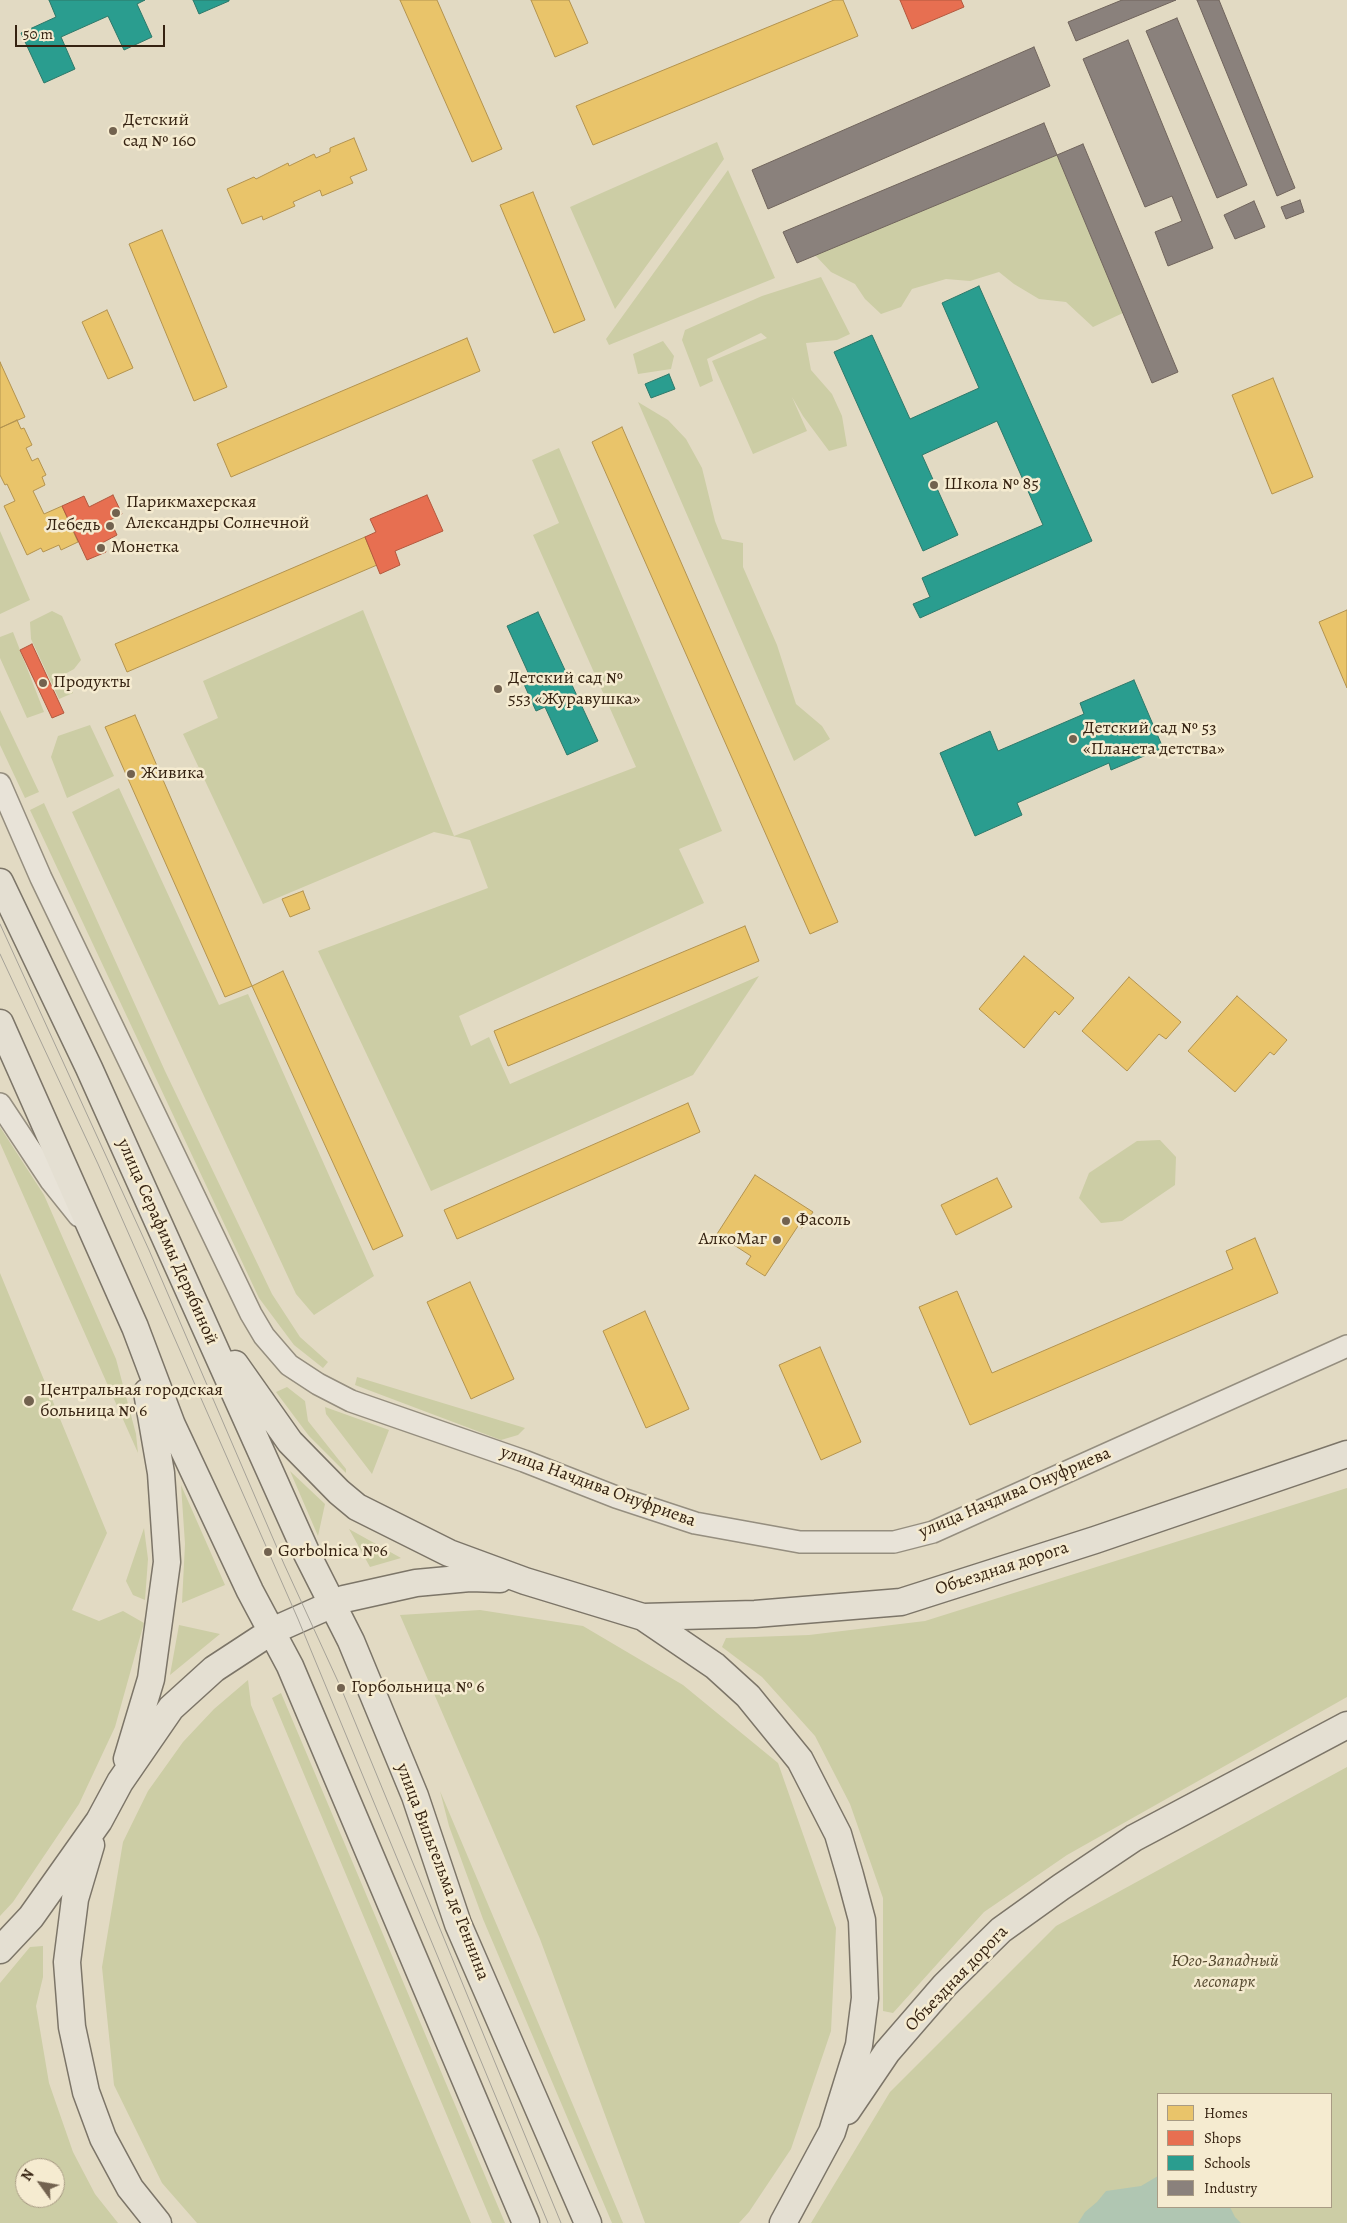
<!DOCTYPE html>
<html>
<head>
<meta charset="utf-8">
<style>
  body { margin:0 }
  #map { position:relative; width:1347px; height:2223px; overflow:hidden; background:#e2dac3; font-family:Alegreya,serif }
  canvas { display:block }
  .legend { position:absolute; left:1157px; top:2093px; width:175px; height:115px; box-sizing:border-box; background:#f5ebd0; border:1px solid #a89b84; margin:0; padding:6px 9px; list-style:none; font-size:15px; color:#352211 }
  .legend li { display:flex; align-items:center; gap:10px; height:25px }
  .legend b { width:25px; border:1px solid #a89b84 }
  .north { position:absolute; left:15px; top:2158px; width:50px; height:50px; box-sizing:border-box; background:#f5ebd0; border:1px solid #a89b84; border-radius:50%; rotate:302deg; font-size:14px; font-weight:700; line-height:20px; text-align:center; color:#352211 }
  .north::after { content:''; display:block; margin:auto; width:18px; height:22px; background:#72624f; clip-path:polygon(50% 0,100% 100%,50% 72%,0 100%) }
  .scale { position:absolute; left:15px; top:25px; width:150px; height:22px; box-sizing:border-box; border:2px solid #352211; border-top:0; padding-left:6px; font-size:15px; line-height:18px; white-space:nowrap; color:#352211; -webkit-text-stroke:4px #f5ebd0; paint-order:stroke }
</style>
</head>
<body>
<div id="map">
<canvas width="1347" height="2223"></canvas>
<ul class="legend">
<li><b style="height:14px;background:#e9c46a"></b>Homes</li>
<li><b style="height:14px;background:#e76f51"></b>Shops</li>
<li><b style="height:14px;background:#2a9d8f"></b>Schools</li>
<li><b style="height:14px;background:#8a817c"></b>Industry</li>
</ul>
<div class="north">N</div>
<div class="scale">50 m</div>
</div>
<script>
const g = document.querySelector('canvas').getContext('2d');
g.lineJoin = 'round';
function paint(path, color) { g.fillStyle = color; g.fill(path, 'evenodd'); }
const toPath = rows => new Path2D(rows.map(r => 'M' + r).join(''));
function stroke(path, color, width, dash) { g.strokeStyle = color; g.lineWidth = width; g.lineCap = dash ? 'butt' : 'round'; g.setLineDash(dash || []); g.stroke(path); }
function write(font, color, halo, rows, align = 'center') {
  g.font = font + ' Alegreya,serif'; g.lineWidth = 5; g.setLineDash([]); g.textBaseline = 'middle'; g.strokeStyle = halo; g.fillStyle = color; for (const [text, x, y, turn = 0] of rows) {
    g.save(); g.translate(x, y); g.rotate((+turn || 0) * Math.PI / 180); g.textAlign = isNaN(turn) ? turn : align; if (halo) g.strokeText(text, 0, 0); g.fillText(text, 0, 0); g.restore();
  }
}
const green = toPath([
  [717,142,724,159,615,309,570,207],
  [1057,155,1123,313,1093,327,1066,302,1039,299,1014,284,999,272,970,281,946,279,912,289,901,307,881,314,865,299,855,284,831,272,815,255],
  [728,170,775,278,609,345,606,339],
  [821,277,850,334,837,340,806,343,811,370,832,394,842,416,847,446,829,451,803,416,792,397,807,431,753,454,712,361,767,338,761,333,707,359,713,381,700,387,682,340,685,330,762,296],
  [663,341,674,356,671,369,638,374,633,354],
  [638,402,668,420,686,439,702,468,715,521,722,539,743,543,743,567,777,645,796,704,822,726,830,739,794,761],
  [559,448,722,831,679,849,704,903,459,1016,471,1046,489,1037,510,1084,759,976,693,1075,431,1191,318,951,488,888,470,840,434,832,263,904,183,734,218,718,203,681,363,610,454,836,636,767,533,535,559,523,532,460],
  [0,531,30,600,0,614],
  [52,611,62,616,81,660,74,669,65,674,73,693,59,699,31,639,30,622],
  [13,632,44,712,27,718,0,658,0,637],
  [0,710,39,792,25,798,0,745],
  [90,725,114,776,67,798,51,757,58,736],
  [119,788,219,1005,248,994,374,1276,314,1315,296,1294,72,812],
  [44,803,165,1071,272,1294,300,1337,328,1362,323,1368,294,1345,259,1298,30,810],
  [0,1127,44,1195,116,1359,136,1434,138,1453,0,1143],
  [1160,1140,1176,1157,1175,1185,1122,1221,1101,1223,1079,1198,1089,1173,1137,1141],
  [0,1273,107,1533,72,1610,99,1621,123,1611,144,1623,115,1727,79,1804,13,1902,0,1916],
  [357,1377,525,1428,518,1435,501,1440,355,1385],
  [287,1387,305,1401,308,1421,346,1469,346,1473,309,1436,276,1392],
  [325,1407,389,1430,372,1474,326,1414],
  [290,1471,325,1504,318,1536],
  [181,1485,225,1585,182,1603,185,1544],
  [1347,1488,1347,1697,1067,1855,984,1912,893,2013,883,2011,883,1898,850,1804,815,1736,762,1677,722,1647,726,1638,809,1635,925,1621],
  [144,1528,148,1559,145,1600,133,1595,126,1581],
  [349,1529,401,1558,370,1567],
  [480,1610,583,1626,683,1685,778,1763,836,1928,831,2031,791,2149,749,2212,739,2223,645,2223,540,1939,400,1615],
  [179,1625,220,1634,170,1675],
  [248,1680,251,1705,471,2223,197,2223,162,2183,114,2085,102,1967,123,1842,148,1791,183,1742,214,1709],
  [281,1693,505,2223,492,2223,272,1698],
  [1347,1767,1347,2223,811,2223,890,2092,1056,1926],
  [1158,2094,1331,2094,1331,2207,1158,2207],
  [440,1791,623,2223,612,2223,483,1919,449,1826],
  [43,1946,43,1977,36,2006,49,2083,73,2152,95,2194,118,2223,0,2223,0,1983,30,1947],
  [25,2168,55,2168,55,2198,25,2198]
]);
const water = toPath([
  [1158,2176,1158,2207,1230,2207,1235,2217,1241,2223,1078,2223,1085,2212,1097,2202,1106,2191,1141,2186]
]);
const homes = toPath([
  [400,0,437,0,502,149,472,162,400,0],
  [531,0,569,0,588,43,555,57,531,0],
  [834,0,843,0,858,36,593,145,576,106,834,0],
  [354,138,367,170,350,177,353,183,322,196,320,190,293,202,295,206,263,220,262,216,242,224,227,189,254,177,256,179,288,163,289,166,314,154,316,158,330,152,330,148,354,138],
  [533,192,585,320,554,333,500,205,533,192],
  [162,230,227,387,194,401,129,244,162,230],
  [107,310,133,368,108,379,82,322,107,310],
  [467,338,480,371,231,477,217,444,467,338],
  [0,362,25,417,0,428,0,362],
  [1273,378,1313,477,1272,494,1232,395,1273,378],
  [17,420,21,429,24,428,32,445,26,448,32,461,38,458,46,475,42,477,45,485,33,491,44,514,62,506,78,542,61,550,59,545,43,552,41,548,27,555,4,506,15,501,7,484,5,485,0,475,0,428,17,420],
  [622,427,838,922,810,934,592,442,622,427],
  [365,537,377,565,127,672,115,644,365,537],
  [1347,610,1347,688,1319,622,1347,610],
  [135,715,252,986,225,997,105,727,135,715],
  [303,891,310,909,290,917,282,899,303,891],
  [745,926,759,961,508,1066,494,1031,745,926],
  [1024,956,1074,998,1059,1015,1055,1011,1024,1048,979,1009,1024,956],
  [283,971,403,1236,373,1250,252,986,283,971],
  [1129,977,1181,1022,1166,1039,1159,1034,1127,1071,1082,1031,1129,977],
  [1237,996,1287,1040,1274,1055,1270,1052,1235,1092,1188,1051,1237,996],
  [688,1103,700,1132,457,1239,444,1210,688,1103],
  [755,1175,813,1212,802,1228,798,1226,765,1276,746,1264,751,1256,717,1234,755,1175],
  [997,1178,1012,1207,956,1235,941,1205,997,1178],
  [1255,1238,1278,1293,970,1425,919,1307,957,1291,992,1373,1233,1269,1226,1251,1255,1238],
  [470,1282,514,1379,471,1399,427,1302,470,1282],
  [645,1311,689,1409,646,1428,603,1331,645,1311],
  [820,1347,861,1442,821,1460,779,1365,820,1347]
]);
const shops = toPath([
  [900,0,961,0,964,7,912,29,900,0],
  [113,495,122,514,110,520,117,535,102,543,106,552,87,560,62,506,84,496,89,507,113,495],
  [427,495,443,531,395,551,400,565,380,574,365,537,376,532,370,519,427,495],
  [32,644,64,713,52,718,20,650,32,644]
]);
const schools = toPath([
  [49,0,145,0,137,4,152,37,124,50,108,16,61,37,75,69,44,83,21,33,56,17,49,0],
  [193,0,229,0,229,1,199,14,193,0],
  [979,286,1092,541,920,618,913,604,930,597,922,578,1043,525,997,421,922,455,958,535,923,551,834,352,872,335,910,419,979,388,942,303,979,286],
  [669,374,675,389,651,398,645,384,669,374],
  [538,612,598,741,567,755,545,707,536,711,523,682,531,679,507,626,538,612],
  [1134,680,1163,748,1111,770,1109,763,1017,803,1022,815,975,836,940,753,990,731,998,751,1084,714,1080,703,1134,680]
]);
const industry = toPath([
  [1122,0,1176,0,1076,41,1068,22,1122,0],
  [1197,0,1219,0,1295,188,1277,196,1197,0],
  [1177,18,1247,185,1217,198,1146,31,1177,18],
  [1128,40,1213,248,1168,266,1155,232,1182,221,1172,196,1145,207,1083,59,1128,40],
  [1034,47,1050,86,768,209,752,170,1034,47],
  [1044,123,1057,155,797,263,783,232,1044,123],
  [1083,144,1178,372,1152,383,1057,155,1083,144],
  [1300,200,1304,212,1286,219,1281,207,1300,200],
  [1254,201,1265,227,1235,239,1224,215,1254,201]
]);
const minor = toPath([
  [0,784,41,878,251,1314,264,1336,289,1365,318,1384,351,1401,524,1461,616,1497,695,1523,800,1542,894,1542,933,1532,1347,1346],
  [0,1104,51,1181,79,1216]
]);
const major = toPath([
  [0,882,89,1068,307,1554,351,1641,415,1796,458,1924,588,2223],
  [0,1023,135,1327,172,1425,250,1591,290,1666,526,2223],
  [235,1364,290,1442,339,1492,357,1507,449,1553,525,1581,643,1617,715,1666,748,1696,800,1760,838,1834,850,1875,862,1920,865,1998,859,2045,832,2132,783,2223],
  [643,1617,755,1614,901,1602,1095,1540,1347,1454],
  [127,1759,151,1679,167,1562,161,1473,147,1392],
  [91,1845,75,1899,67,1962,72,2027,86,2092,103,2138,130,2188,158,2223],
  [0,1950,31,1917,99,1821,120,1782,171,1708,214,1669,272,1631,344,1599,416,1583,470,1578,500,1579],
  [847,2111,887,2052,945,1985,1001,1930,1061,1887,1134,1838,1347,1725]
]);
const tram = toPath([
  [0,924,149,1250,284,1564,341,1688,561,2223],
  [0,954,98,1164,298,1619,548,2223]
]);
const markers = [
  [113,131,5,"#72624f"],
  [934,485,5,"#72624f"],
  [116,513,5,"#72624f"],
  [110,526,5,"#72624f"],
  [101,548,5,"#72624f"],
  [43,683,5,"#72624f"],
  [498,689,5,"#72624f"],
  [1073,739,5,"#72624f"],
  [131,774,5,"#72624f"],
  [786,1221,5,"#72624f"],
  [777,1240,5,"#72624f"],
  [29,1401,6,"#72624f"],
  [268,1552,5,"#72624f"],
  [341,1688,5,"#72624f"]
];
const poiNames = [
  ["Детский",123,121],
  ["сад № 160",123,142],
  ["Школа № 85",944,485],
  ["Парикмахерская",126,503],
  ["Александры Солнечной",126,524],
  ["Лебедь",100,526,"right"],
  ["Монетка",111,548],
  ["Детский сад №",508,679],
  ["553 «Журавушка»",508,700],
  ["Продукты",53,683],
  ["Детский сад № 53",1083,729],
  ["«Планета детства»",1083,750],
  ["Живика",141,774],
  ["Фасоль",796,1221],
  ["АлкоМаг",767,1240,"right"],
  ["Центральная городская",40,1391],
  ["больница № 6",40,1412],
  ["Gorbolnica №6",278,1552],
  ["Горбольница № 6",351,1688]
];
const streetNames = [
  ["улица Серафимы Дерябиной",167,1242,66],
  ["улица Начдива Онуфриева",598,1487,20],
  ["улица Начдива Онуфриева",1015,1493,-23],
  ["Объездная дорога",1002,1569,-18],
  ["улица Вильгельма де Геннина",442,1872,69],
  ["Объездная дорога",957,1979,-46]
];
const parkNames = [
  ["Юго-Западный",1225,1962],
  ["лесопарк",1225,1983]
];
paint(green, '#cccda5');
paint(water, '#b0c6b2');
paint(homes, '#e9c46a');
stroke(homes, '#b3934f', 1);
paint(shops, '#e76f51');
stroke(shops, '#b2583e', 1);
paint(schools, '#2a9d8f');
stroke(schools, '#2d7869', 1);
paint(industry, '#8a817c');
stroke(industry, '#70645c', 1);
stroke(minor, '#958e7f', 24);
stroke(major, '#7c7568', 29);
stroke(minor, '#e8e3d8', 21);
stroke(major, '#e4dfd2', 26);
stroke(tram, '#a6a298', 1);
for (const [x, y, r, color] of markers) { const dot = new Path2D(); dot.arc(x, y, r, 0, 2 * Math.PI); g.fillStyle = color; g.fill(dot); stroke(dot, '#f5ebd0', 2); }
write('18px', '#352211', '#f5ebd0', poiNames, 'left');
write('18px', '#352211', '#f5ebd0', streetNames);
write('italic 18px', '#564a30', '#f5ebd0', parkNames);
</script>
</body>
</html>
